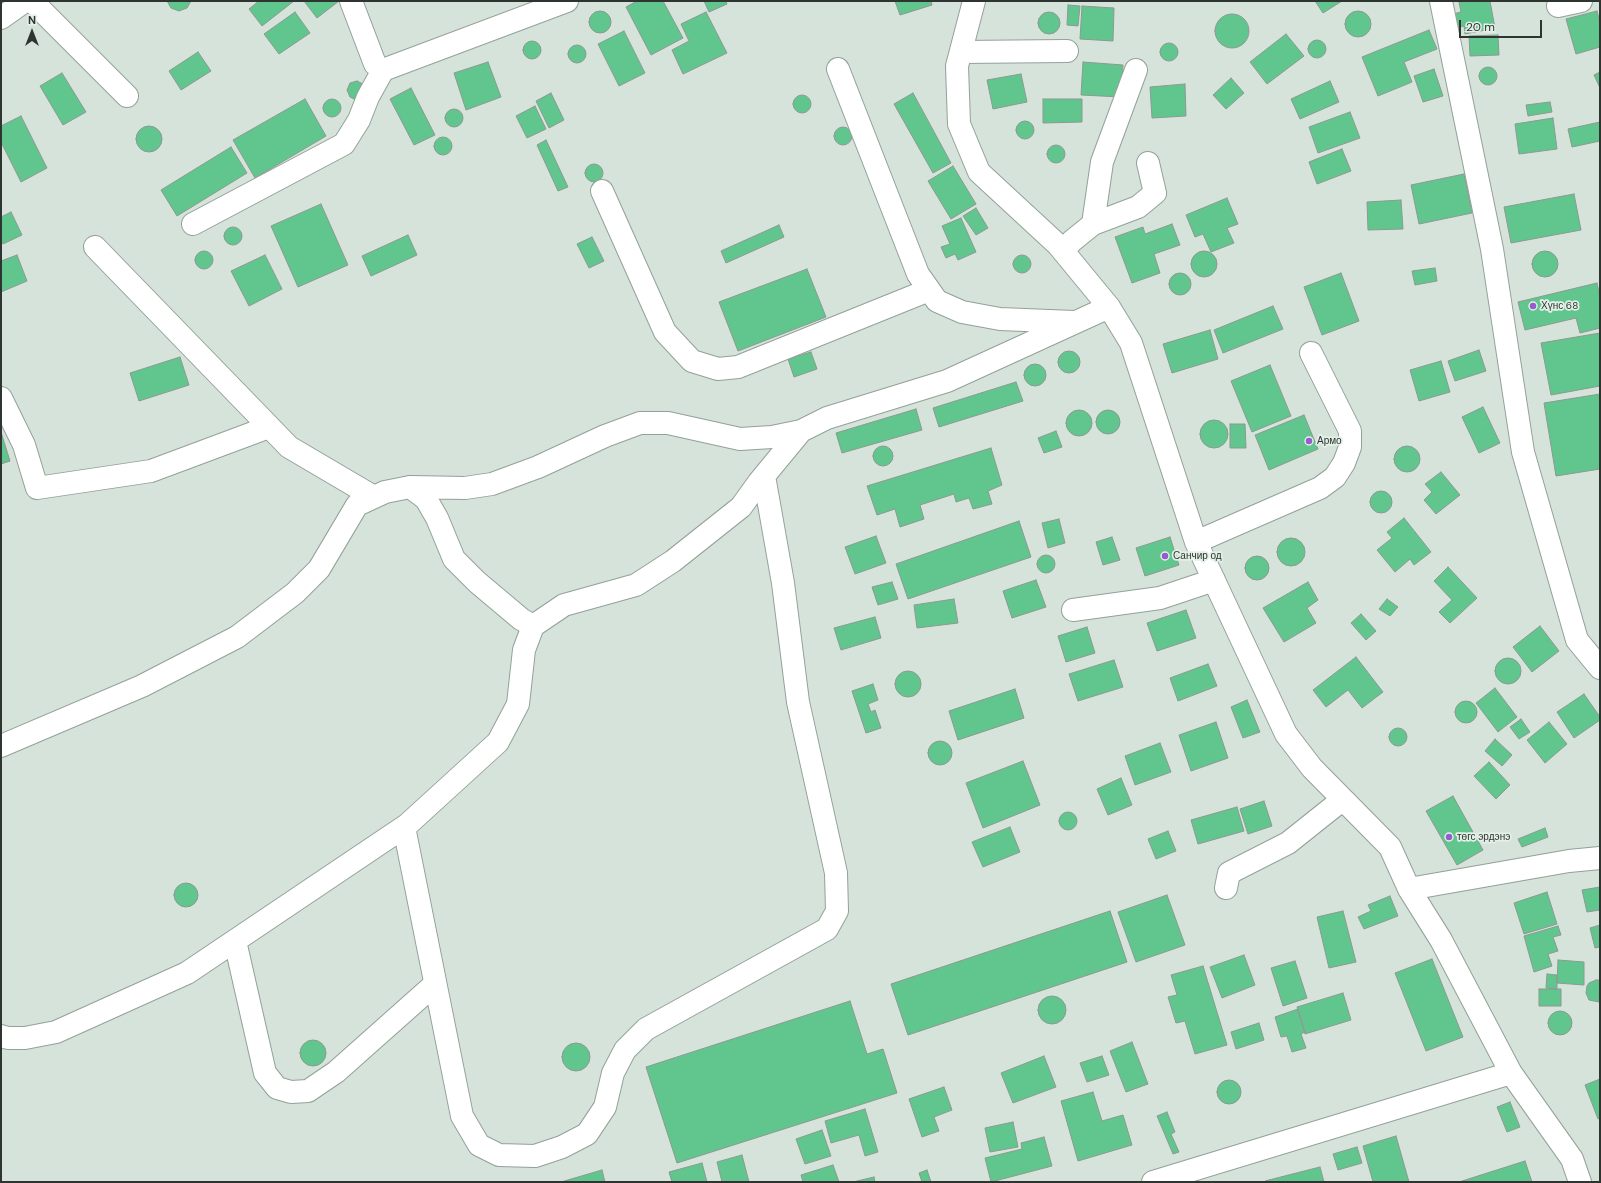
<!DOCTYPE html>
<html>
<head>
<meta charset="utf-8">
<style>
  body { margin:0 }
  #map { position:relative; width:1601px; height:1183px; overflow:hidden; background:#d5e3da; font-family:"DM Sans",sans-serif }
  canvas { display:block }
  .frame { position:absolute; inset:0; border:2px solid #2e3430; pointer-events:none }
  .north { position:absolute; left:12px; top:12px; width:40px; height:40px; -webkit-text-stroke:3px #e2f0e7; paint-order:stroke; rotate:0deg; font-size:11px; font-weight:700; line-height:16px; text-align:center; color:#2e3430 }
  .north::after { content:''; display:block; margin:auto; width:14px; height:18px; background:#2e3430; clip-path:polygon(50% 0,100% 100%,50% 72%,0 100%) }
  .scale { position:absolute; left:1459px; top:20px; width:83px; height:18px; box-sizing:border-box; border:2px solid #2e3430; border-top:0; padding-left:5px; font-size:12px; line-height:14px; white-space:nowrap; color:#2e3430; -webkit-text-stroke:3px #e2f0e7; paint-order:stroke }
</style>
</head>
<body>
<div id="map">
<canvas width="1601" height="1183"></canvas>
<div class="frame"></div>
<div class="north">N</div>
<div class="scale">20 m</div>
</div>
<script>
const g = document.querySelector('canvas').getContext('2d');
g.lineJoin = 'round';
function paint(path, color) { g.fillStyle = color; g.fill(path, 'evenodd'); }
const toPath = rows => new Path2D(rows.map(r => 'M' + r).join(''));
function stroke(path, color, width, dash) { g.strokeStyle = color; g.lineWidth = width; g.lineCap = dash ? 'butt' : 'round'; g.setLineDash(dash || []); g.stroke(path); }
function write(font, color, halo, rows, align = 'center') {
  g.font = font + ' "DM Sans",sans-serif'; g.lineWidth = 3.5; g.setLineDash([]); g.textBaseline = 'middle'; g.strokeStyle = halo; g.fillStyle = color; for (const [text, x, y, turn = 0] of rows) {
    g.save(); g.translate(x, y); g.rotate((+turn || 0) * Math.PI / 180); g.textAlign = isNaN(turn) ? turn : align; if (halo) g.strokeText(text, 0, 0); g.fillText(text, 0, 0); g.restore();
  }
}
const building = toPath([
  [167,1,191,1,187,8,179,11,171,8,167,1],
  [259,1,294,1,262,26,249,9,259,1],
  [304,1,339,1,317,18,304,1],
  [637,1,663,1,683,38,651,55,626,7,637,1],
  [704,1,726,1,727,4,709,12,704,1],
  [895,1,931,1,932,5,900,15,895,1],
  [1315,1,1342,1,1323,13,1315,1],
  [1467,1,1490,1,1495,28,1465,34,1464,26,1456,28,1453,14,1461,12,1459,2,1467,1],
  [1068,5,1080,6,1078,26,1067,25,1068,5],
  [1082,6,1114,8,1113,41,1080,39,1082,6],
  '1345 24a13 13 0 1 1 26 0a13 13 0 1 1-26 0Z',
  '589 22a11 11 0 1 1 22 0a11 11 0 1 1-22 0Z',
  [1597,11,1600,22,1600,47,1576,54,1566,19,1597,11],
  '1038 23a11 11 0 1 1 22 0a11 11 0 1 1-22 0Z',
  [295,12,310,33,279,54,264,34,295,12],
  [706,12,727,53,683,74,672,50,689,41,681,24,706,12],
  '1215 31a17 17 0 1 1 34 0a17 17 0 1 1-34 0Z',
  [1429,30,1437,49,1404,62,1412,82,1378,96,1362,57,1429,30],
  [624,31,645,73,619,86,598,44,624,31],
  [1286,34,1304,56,1267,84,1250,62,1286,34],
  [1498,35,1499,55,1470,56,1469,36,1498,35],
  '1308 49a9 9 0 1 1 18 0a9 9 0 1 1-18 0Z',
  '523 50a9 9 0 1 1 18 0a9 9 0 1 1-18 0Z',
  '1160 52a9 9 0 1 1 18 0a9 9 0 1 1-18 0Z',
  '568 54a9 9 0 1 1 18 0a9 9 0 1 1-18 0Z',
  [198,52,211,71,181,90,169,71,198,52],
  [488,62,501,97,466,110,454,73,488,62],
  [1083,62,1123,65,1121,97,1081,95,1083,62],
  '1479 76a9 9 0 1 1 18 0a9 9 0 1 1-18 0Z',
  [1434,69,1443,96,1423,102,1414,76,1434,69],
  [1600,72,1600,88,1594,75,1600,72],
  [62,73,86,112,63,125,40,86,62,73],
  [1021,74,1027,102,993,109,987,80,1021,74],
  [1231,78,1244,93,1226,109,1213,95,1231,78],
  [357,81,363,84,356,100,350,97,347,90,350,83,357,81],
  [1330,81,1339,102,1300,119,1291,99,1330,81],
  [1185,84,1186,116,1152,118,1150,87,1185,84],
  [411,88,435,135,414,145,390,99,411,88],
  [551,93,564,120,549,128,536,101,551,93],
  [913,93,951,163,933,173,894,104,913,93],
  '793 104a9 9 0 1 1 18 0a9 9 0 1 1-18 0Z',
  '323 108a9 9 0 1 1 18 0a9 9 0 1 1-18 0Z',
  [305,99,326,136,255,178,233,140,305,99],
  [1043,99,1082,99,1082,122,1043,123,1043,99],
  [1550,102,1552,112,1528,116,1526,105,1550,102],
  [535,106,546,129,527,138,516,116,535,106],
  '445 118a9 9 0 1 1 18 0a9 9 0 1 1-18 0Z',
  [1350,112,1360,138,1318,153,1309,127,1350,112],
  [21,116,47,168,21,182,1,142,1,126,21,116],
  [1553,118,1557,149,1519,154,1515,124,1553,118],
  '1016 130a9 9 0 1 1 18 0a9 9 0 1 1-18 0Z',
  [1600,122,1600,141,1572,147,1568,129,1600,122],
  '136 139a13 13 0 1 1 26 0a13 13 0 1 1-26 0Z',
  '834 136a9 9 0 1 1 18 0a9 9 0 1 1-18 0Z',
  '434 146a9 9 0 1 1 18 0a9 9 0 1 1-18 0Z',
  [546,140,568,187,558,191,537,145,546,140],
  '1047 154a9 9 0 1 1 18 0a9 9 0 1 1-18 0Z',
  [231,147,247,173,177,216,161,190,231,147],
  [1342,149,1351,171,1317,184,1309,162,1342,149],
  '585 173a9 9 0 1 1 18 0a9 9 0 1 1-18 0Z',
  [953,166,976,204,951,219,928,181,953,166],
  [1464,174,1472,213,1419,224,1411,185,1464,174],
  [1574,194,1581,230,1511,243,1504,207,1574,194],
  [1227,198,1238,224,1227,228,1234,243,1211,252,1203,234,1195,237,1186,215,1227,198],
  [1401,200,1403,229,1368,230,1367,202,1401,200],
  [321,204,348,265,298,287,271,226,321,204],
  [976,208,988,228,976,235,963,216,976,208],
  [11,212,22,235,3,244,1,241,1,217,11,212],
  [961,218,976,252,958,260,955,254,946,258,941,247,950,244,942,226,961,218],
  [1172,224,1180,245,1154,254,1160,273,1132,283,1115,237,1143,227,1145,234,1172,224],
  [779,225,784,237,726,263,721,251,779,225],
  '224 236a9 9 0 1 1 18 0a9 9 0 1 1-18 0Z',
  [408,235,417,255,371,276,362,256,408,235],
  [592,237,604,261,589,268,577,244,592,237],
  '195 260a9 9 0 1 1 18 0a9 9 0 1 1-18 0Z',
  '1532 264a13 13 0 1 1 26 0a13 13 0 1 1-26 0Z',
  '1191 264a13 13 0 1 1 26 0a13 13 0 1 1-26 0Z',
  '1013 264a9 9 0 1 1 18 0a9 9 0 1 1-18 0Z',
  [17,255,27,281,1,292,1,261,17,255],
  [265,255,282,289,249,306,231,271,265,255],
  [1435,268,1437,281,1415,285,1412,271,1435,268],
  [807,269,826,317,738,351,719,302,807,269],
  '1169 284a11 11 0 1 1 22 0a11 11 0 1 1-22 0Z',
  [1341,273,1359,321,1322,335,1304,287,1341,273],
  [1597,283,1600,297,1600,328,1580,333,1576,318,1525,330,1518,302,1597,283],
  [1273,306,1283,329,1223,353,1214,330,1273,306],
  [1210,330,1218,359,1172,373,1163,344,1210,330],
  [1600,333,1600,386,1551,395,1541,343,1600,333],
  [1479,350,1486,371,1455,381,1448,361,1479,350],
  '1058 362a11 11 0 1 1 22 0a11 11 0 1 1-22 0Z',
  [811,352,817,369,794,377,788,359,811,352],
  [180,357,189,385,139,401,130,373,180,357],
  [1441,361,1450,392,1419,401,1410,370,1441,361],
  '1024 375a11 11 0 1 1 22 0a11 11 0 1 1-22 0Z',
  [1270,365,1291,416,1252,432,1231,381,1270,365],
  [1016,382,1023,401,939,427,933,408,1016,382],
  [1600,394,1600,469,1556,476,1544,403,1600,394],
  [1483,407,1500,443,1479,453,1462,417,1483,407],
  [916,409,922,430,842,453,836,433,916,409],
  '1096 422a12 12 0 1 1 24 0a12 12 0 1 1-24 0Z',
  '1066 423a13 13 0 1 1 26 0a13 13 0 1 1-26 0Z',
  [1304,415,1318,449,1269,470,1255,435,1304,415],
  '1200 434a14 14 0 1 1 28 0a14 14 0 1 1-28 0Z',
  [1230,424,1245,424,1246,448,1230,448,1230,424],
  [1056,431,1062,447,1044,453,1038,438,1056,431],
  [1,432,10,461,1,464,1,432],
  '873 456a10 10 0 1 1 20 0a10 10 0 1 1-20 0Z',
  '1394 459a13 13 0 1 1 26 0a13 13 0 1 1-26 0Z',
  [991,448,1002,485,988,491,992,504,973,509,969,498,956,502,954,494,920,505,924,519,900,527,895,509,877,515,867,486,991,448],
  [1441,472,1460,495,1436,514,1424,500,1432,492,1425,484,1441,472],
  '1370 502a11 11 0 1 1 22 0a11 11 0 1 1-22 0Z',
  [1404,518,1431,552,1414,565,1410,559,1395,572,1377,550,1392,538,1387,532,1404,518],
  [1059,519,1065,543,1048,548,1042,523,1059,519],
  [1019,521,1031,557,908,599,896,564,1019,521],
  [876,536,886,563,855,574,845,547,876,536],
  [1112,537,1120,560,1103,565,1096,542,1112,537],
  [1170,537,1179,565,1145,576,1136,548,1170,537],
  '1277 552a14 14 0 1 1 28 0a14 14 0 1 1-28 0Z',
  '1037 564a9 9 0 1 1 18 0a9 9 0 1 1-18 0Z',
  '1245 568a12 12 0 1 1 24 0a12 12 0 1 1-24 0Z',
  [1448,567,1477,598,1450,623,1439,612,1452,600,1434,581,1448,567],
  [1036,580,1046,607,1012,618,1003,591,1036,580],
  [892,582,898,599,878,605,872,587,892,582],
  [1308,582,1318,600,1307,608,1316,623,1284,642,1263,608,1308,582],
  [954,599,958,623,917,628,914,605,954,599],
  [1387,599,1398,607,1390,616,1379,609,1387,599],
  [1186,610,1196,638,1157,651,1147,623,1186,610],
  [1361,614,1376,631,1366,640,1351,623,1361,614],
  [875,617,881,638,841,650,834,628,875,617],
  [1540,626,1559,651,1532,672,1513,647,1540,626],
  [1087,627,1095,653,1066,662,1058,636,1087,627],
  [1356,657,1383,692,1362,708,1348,690,1326,707,1313,690,1356,657],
  '1495 671a13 13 0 1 1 26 0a13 13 0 1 1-26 0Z',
  [1114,660,1123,687,1078,701,1069,674,1114,660],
  [1208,664,1217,686,1178,701,1170,678,1208,664],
  '895 684a13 13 0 1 1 26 0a13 13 0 1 1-26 0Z',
  [873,684,878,700,868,704,871,712,875,710,881,728,866,733,852,691,873,684],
  [1495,688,1517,717,1498,732,1476,703,1495,688],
  [1015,689,1024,718,958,740,949,711,1015,689],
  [1584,694,1600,717,1600,720,1574,738,1557,712,1584,694],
  [1247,700,1260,732,1243,738,1231,707,1247,700],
  '1455 712a11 11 0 1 1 22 0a11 11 0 1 1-22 0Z',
  [1521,719,1530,732,1519,739,1510,727,1521,719],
  [1216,722,1228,758,1191,771,1179,735,1216,722],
  [1549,722,1567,744,1545,763,1527,740,1549,722],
  '1389 737a9 9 0 1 1 18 0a9 9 0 1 1-18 0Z',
  [1495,739,1512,755,1502,766,1485,751,1495,739],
  '928 753a12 12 0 1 1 24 0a12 12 0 1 1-24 0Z',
  [1160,743,1171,772,1135,785,1125,756,1160,743],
  [1023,761,1040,805,983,828,966,783,1023,761],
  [1489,762,1510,785,1496,799,1474,776,1489,762],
  [1121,778,1132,805,1108,815,1097,789,1121,778],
  [1453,796,1483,850,1457,865,1426,811,1453,796],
  [1264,801,1272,826,1248,834,1240,809,1264,801],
  [1237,807,1244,831,1198,844,1191,820,1237,807],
  '1059 821a9 9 0 1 1 18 0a9 9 0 1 1-18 0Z',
  [1010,827,1020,852,983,867,972,842,1010,827],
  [1545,828,1548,837,1522,847,1518,839,1545,828],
  [1168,831,1176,851,1156,859,1148,839,1168,831],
  '174 895a12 12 0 1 1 24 0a12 12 0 1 1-24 0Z',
  [1600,887,1600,910,1587,912,1582,890,1600,887],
  [1547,892,1557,924,1524,934,1514,903,1547,892],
  [1167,895,1185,945,1136,962,1118,912,1167,895],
  [1390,896,1398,916,1364,929,1358,917,1371,911,1368,905,1390,896],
  [1110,911,1127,962,908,1035,891,984,1110,911],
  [1343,911,1356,962,1329,968,1317,917,1343,911],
  [1600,925,1600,947,1595,948,1590,928,1600,925],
  [1558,926,1561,935,1553,937,1558,951,1548,954,1552,966,1534,972,1524,936,1558,926],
  [1244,955,1255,985,1222,998,1210,967,1244,955],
  [1432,959,1463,1037,1426,1051,1395,973,1432,959],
  [1558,960,1584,962,1584,985,1557,983,1558,960],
  [1295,961,1307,998,1283,1006,1271,968,1295,961],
  [1203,966,1227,1045,1195,1054,1185,1021,1176,1023,1168,997,1177,995,1171,975,1203,966],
  [1547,974,1557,975,1557,989,1546,988,1547,974],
  [1596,980,1600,980,1599,1002,1589,1000,1586,993,1587,986,1589,983,1596,980],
  [1539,989,1561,989,1561,1006,1539,1006,1539,989],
  [1343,993,1351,1020,1305,1034,1297,1007,1343,993],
  '1038 1010a14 14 0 1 1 28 0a14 14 0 1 1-28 0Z',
  [850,1001,867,1054,883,1049,897,1093,677,1163,646,1067,850,1001],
  [1298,1009,1305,1032,1301,1034,1306,1048,1292,1052,1287,1036,1281,1037,1275,1017,1298,1009],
  '1548 1023a12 12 0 1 1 24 0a12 12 0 1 1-24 0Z',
  [1259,1023,1264,1040,1236,1049,1231,1032,1259,1023],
  '300 1053a13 13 0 1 1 26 0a13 13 0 1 1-26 0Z',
  [1132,1042,1148,1084,1126,1092,1110,1051,1132,1042],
  '562 1057a14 14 0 1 1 28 0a14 14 0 1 1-28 0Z',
  [1044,1056,1056,1087,1013,1103,1001,1073,1044,1056],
  [1102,1056,1109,1075,1087,1082,1080,1063,1102,1056],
  [1600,1079,1600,1118,1598,1119,1585,1085,1600,1079],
  '1217 1092a12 12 0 1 1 24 0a12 12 0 1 1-24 0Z',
  [944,1087,952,1110,934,1117,939,1131,922,1137,909,1099,944,1087],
  [1093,1092,1102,1121,1123,1115,1132,1145,1078,1161,1061,1101,1093,1092],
  [1510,1102,1520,1127,1507,1132,1497,1107,1510,1102],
  [865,1109,878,1152,865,1156,859,1135,831,1143,825,1121,865,1109],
  [1167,1112,1175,1132,1171,1134,1179,1152,1173,1154,1157,1116,1167,1112],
  [1013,1122,1018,1147,990,1152,985,1128,1013,1122],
  [822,1130,831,1156,805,1164,796,1139,822,1130],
  [1396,1136,1409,1182,1373,1182,1363,1146,1396,1136],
  [1044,1137,1052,1166,991,1182,985,1158,1022,1149,1021,1143,1044,1137],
  [1357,1147,1362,1163,1338,1170,1333,1154,1357,1147],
  [742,1155,749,1182,722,1182,717,1162,742,1155],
  [1525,1161,1532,1182,1459,1182,1525,1161],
  [702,1163,707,1182,672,1182,669,1172,702,1163],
  [833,1165,839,1182,803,1182,801,1175,833,1165],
  [1320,1167,1324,1182,1265,1182,1265,1181,1320,1167],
  [602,1170,605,1182,561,1182,602,1170],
  [927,1170,931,1182,922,1182,919,1173,927,1170],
  [874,1177,875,1182,853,1182,874,1177]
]);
const minor = toPath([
  [32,1,127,96],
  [351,1,375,64,383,70,567,1],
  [974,1,957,66,959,124,979,172,1058,245,1109,307,1131,343,1196,542,1286,734,1312,768,1390,847,1409,889,1441,940,1511,1073,1153,1182],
  [1441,1,1492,249,1523,452,1577,640,1600,668],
  [1558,6,1581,1],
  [1,18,25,1],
  [961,52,1067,51],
  [838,69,918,274,937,301,962,312,1000,319,1074,322],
  [602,191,665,332,692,361,718,369,738,367,929,290],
  [193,224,344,144,359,120,368,97,383,70],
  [1093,224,1102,162,1136,70],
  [95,247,289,447,374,497],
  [1063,251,1072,241,1093,224,1138,207,1155,193,1148,163],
  [1,398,24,445,37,488,151,471,269,427],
  [410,487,426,499,437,518,454,559,477,582,521,619,533,626],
  [1196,542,1320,488,1335,477,1344,463,1350,447,1350,431,1311,353],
  [1073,610,1160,598,1214,580],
  [1,746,142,686,237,637,295,593,319,569,357,505,385,492,410,487,465,488,492,484,538,467,605,436,640,423,668,423,740,439,772,437,801,431],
  [404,827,462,1116,479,1145,499,1155,535,1156,562,1147,587,1134,605,1107,613,1073,625,1050,646,1029,827,929,837,911,836,873,798,702,783,583,764,476],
  [1226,888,1229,873,1288,843,1342,800],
  [1409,889,1569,861,1600,858],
  [235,941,265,1073,277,1088,291,1092,308,1091,336,1072,435,984],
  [1,1036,8,1038,25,1038,56,1032,187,973,407,825,498,742,518,704,524,650,533,626,564,605,636,585,673,561,741,507,759,482,801,431,827,418,947,381,1109,307],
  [1511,1073,1572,1159,1580,1182]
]);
const markers = [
  [1533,306,4,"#985ad0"],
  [1309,441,4,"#985ad0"],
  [1165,556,4,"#985ad0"],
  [1449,837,4,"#985ad0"]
];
const poiNames = [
  ["Хүнс 68",1541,306],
  ["Армо",1317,441],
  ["Санчир од",1173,556],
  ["төгс эрдэнэ",1457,837]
];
paint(building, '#60c68d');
stroke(building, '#8c9990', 1);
stroke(minor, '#93a198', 24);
stroke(minor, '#fff', 22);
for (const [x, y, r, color] of markers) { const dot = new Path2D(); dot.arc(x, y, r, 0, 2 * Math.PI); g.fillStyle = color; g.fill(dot); stroke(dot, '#e2f0e7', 1.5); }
write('10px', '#2e3430', '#e2f0e7', poiNames, 'left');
</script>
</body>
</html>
